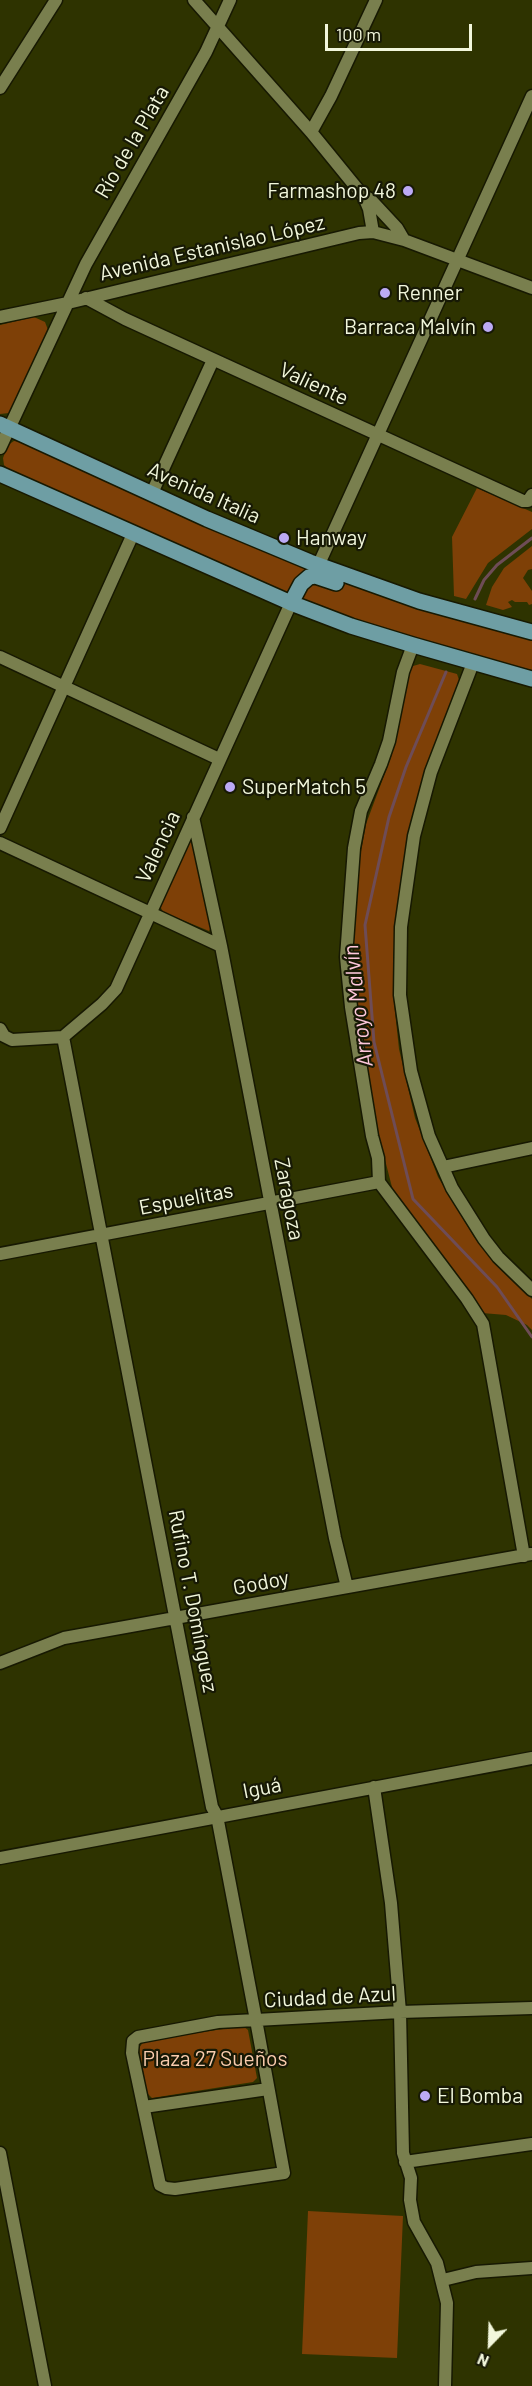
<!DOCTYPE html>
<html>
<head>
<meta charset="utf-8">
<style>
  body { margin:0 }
  #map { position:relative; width:532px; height:2386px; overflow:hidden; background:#2e3300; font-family:Barlow,sans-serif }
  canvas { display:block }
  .north { position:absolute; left:460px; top:2314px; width:60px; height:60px; -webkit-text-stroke:4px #171905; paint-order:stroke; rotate:203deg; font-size:16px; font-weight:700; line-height:24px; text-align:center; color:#f2f7dc }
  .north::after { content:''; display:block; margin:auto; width:21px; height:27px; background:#f2f7dc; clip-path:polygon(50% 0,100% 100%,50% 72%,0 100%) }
  .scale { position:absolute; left:325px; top:24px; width:147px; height:27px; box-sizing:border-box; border:3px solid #f2f7dc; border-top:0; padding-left:8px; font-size:18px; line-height:21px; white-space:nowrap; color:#f2f7dc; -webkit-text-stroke:4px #171905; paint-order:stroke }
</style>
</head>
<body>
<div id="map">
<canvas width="532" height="2386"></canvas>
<div class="north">N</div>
<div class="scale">100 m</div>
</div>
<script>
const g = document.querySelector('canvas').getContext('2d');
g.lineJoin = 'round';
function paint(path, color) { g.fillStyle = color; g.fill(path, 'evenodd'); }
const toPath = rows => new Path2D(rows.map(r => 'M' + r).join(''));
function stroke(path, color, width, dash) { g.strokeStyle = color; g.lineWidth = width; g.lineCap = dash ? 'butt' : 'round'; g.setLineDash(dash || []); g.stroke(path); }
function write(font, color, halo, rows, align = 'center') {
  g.font = font + ' Barlow,sans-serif'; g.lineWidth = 4.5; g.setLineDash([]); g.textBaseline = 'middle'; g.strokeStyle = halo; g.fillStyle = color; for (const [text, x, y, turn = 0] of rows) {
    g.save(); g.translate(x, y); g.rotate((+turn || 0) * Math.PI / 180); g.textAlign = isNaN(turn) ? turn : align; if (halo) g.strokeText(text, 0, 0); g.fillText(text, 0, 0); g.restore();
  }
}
const green = toPath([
  [34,317,45,322,48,330,47,334,9,413,0,414,0,325],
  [14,441,22,442,293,564,414,606,532,639,532,670,481,658,355,619,240,574,8,469,4,465,3,458,8,445],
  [477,488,532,512,532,529,488,563,466,599,454,596,452,537],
  [532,546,532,569,528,570,523,578,532,591,532,604,529,605,527,602,515,602,512,600,508,602,512,607,503,610,486,605,492,587,504,568],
  [420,664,457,674,459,680,446,718,398,910,393,958,393,993,399,1049,415,1118,438,1177,474,1237,502,1269,532,1299,532,1330,527,1325,506,1315,482,1313,470,1292,423,1234,393,1191,384,1156,379,1145,354,991,353,932,360,857,366,824,391,757,400,721,407,673,413,666],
  [189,841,194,841,211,927,209,931,163,912,160,906],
  [243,2026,248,2030,257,2078,253,2082,152,2098,147,2093,139,2048,144,2041],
  [308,2211,403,2216,397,2358,302,2354]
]);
const stream = toPath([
  [475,599,484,580,497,565,532,538],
  [446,672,406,767,389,817,365,925,374,1042,413,1199,497,1287,532,1337]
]);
const minor = toPath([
  [194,0,311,132,364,197,369,209,373,232],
  [0,88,56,0],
  [311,132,331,96,376,0],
  [366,197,370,199,397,228,404,240],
  [86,298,125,319,523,501,528,501,532,495],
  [0,317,68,303,359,233,373,232,404,240,532,288],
  [0,448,86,264,206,52,230,0],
  [152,493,213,360],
  [318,566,532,96],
  [413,645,403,672,389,741,381,764,361,811,354,848,346,957,351,1007,372,1136,378,1158,379,1182,467,1299,483,1324,524,1556],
  [0,657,219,759],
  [473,663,431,772,414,836,401,927,400,995,411,1071,429,1136,452,1188,484,1239,498,1257,532,1290],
  [193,817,221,946,335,1538,347,1587],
  [0,828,133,534],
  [0,843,221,946],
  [0,1029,4,1036,12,1040,63,1037,102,1004,116,989,291,603],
  [63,1037,212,1807,217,1816,256,2020,284,2173,175,2189,166,2188,160,2185,132,2053,133,2041,138,2037,218,2022,256,2020,400,2012,532,2008],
  [443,1167,532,1148],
  [0,1254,379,1182],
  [0,1663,64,1638,531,1554],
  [374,1787,391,1903,400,2012,403,2153,411,2178,410,2200,414,2222,437,2263,447,2303,445,2386],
  [0,1858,532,1758],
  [144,2107,268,2089],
  [0,2153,45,2386],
  [405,2162,532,2144],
  [443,2280,476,2272,532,2268]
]);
const major = toPath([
  [0,424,207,519,310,562,419,601,532,632],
  [0,474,291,603,351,626,413,645,532,679],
  [291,603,301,584,309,577,315,576,336,583]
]);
const markers = [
  [408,191,6,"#bcaaf5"],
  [385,293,6,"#bcaaf5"],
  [488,327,6,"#bcaaf5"],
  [284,538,6,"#bcaaf5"],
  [230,787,6,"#bcaaf5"],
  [425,2096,6,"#bcaaf5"]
];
const streetNames = [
  ["Río de la Plata",132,142,-60],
  ["Avenida Estanislao López",212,248,-13],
  ["Valiente",314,384,25],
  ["Avenida Italia",204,493,24],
  ["Valencia",158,847,-65],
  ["Espuelitas",186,1199,-11],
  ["Zaragoza",289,1199,79],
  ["Godoy",261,1583,-11],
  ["Rufino T. Domínguez",193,1601,79],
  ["Iguá",262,1788,-11],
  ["Ciudad de Azul",330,1997,-3]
];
const poiNames = [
  ["Farmashop 48",396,191,"right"],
  ["Renner",397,293],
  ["Barraca Malvín",476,327,"right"],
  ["Hanway",296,538],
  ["SuperMatch 5",242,787],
  ["El Bomba",437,2096]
];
const parkNames = [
  ["Plaza 27 Sueños",215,2059]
];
const waterNames = [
  ["Arroyo Malvín",358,1006,-97]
];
paint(green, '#7e4007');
stroke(stream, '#6e4c56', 3);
stroke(minor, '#171902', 15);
stroke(major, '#171902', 18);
stroke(minor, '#797f4e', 12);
stroke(major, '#6e9ea4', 15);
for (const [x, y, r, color] of markers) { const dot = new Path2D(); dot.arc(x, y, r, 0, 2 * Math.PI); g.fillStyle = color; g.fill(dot); stroke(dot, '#171905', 2); }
write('21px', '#f2f7dc', '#171905', streetNames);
write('21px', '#f2f7dc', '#171905', poiNames, 'left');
write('21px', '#faccad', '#171905', parkNames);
write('italic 22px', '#fec7db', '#171905', waterNames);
</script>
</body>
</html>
